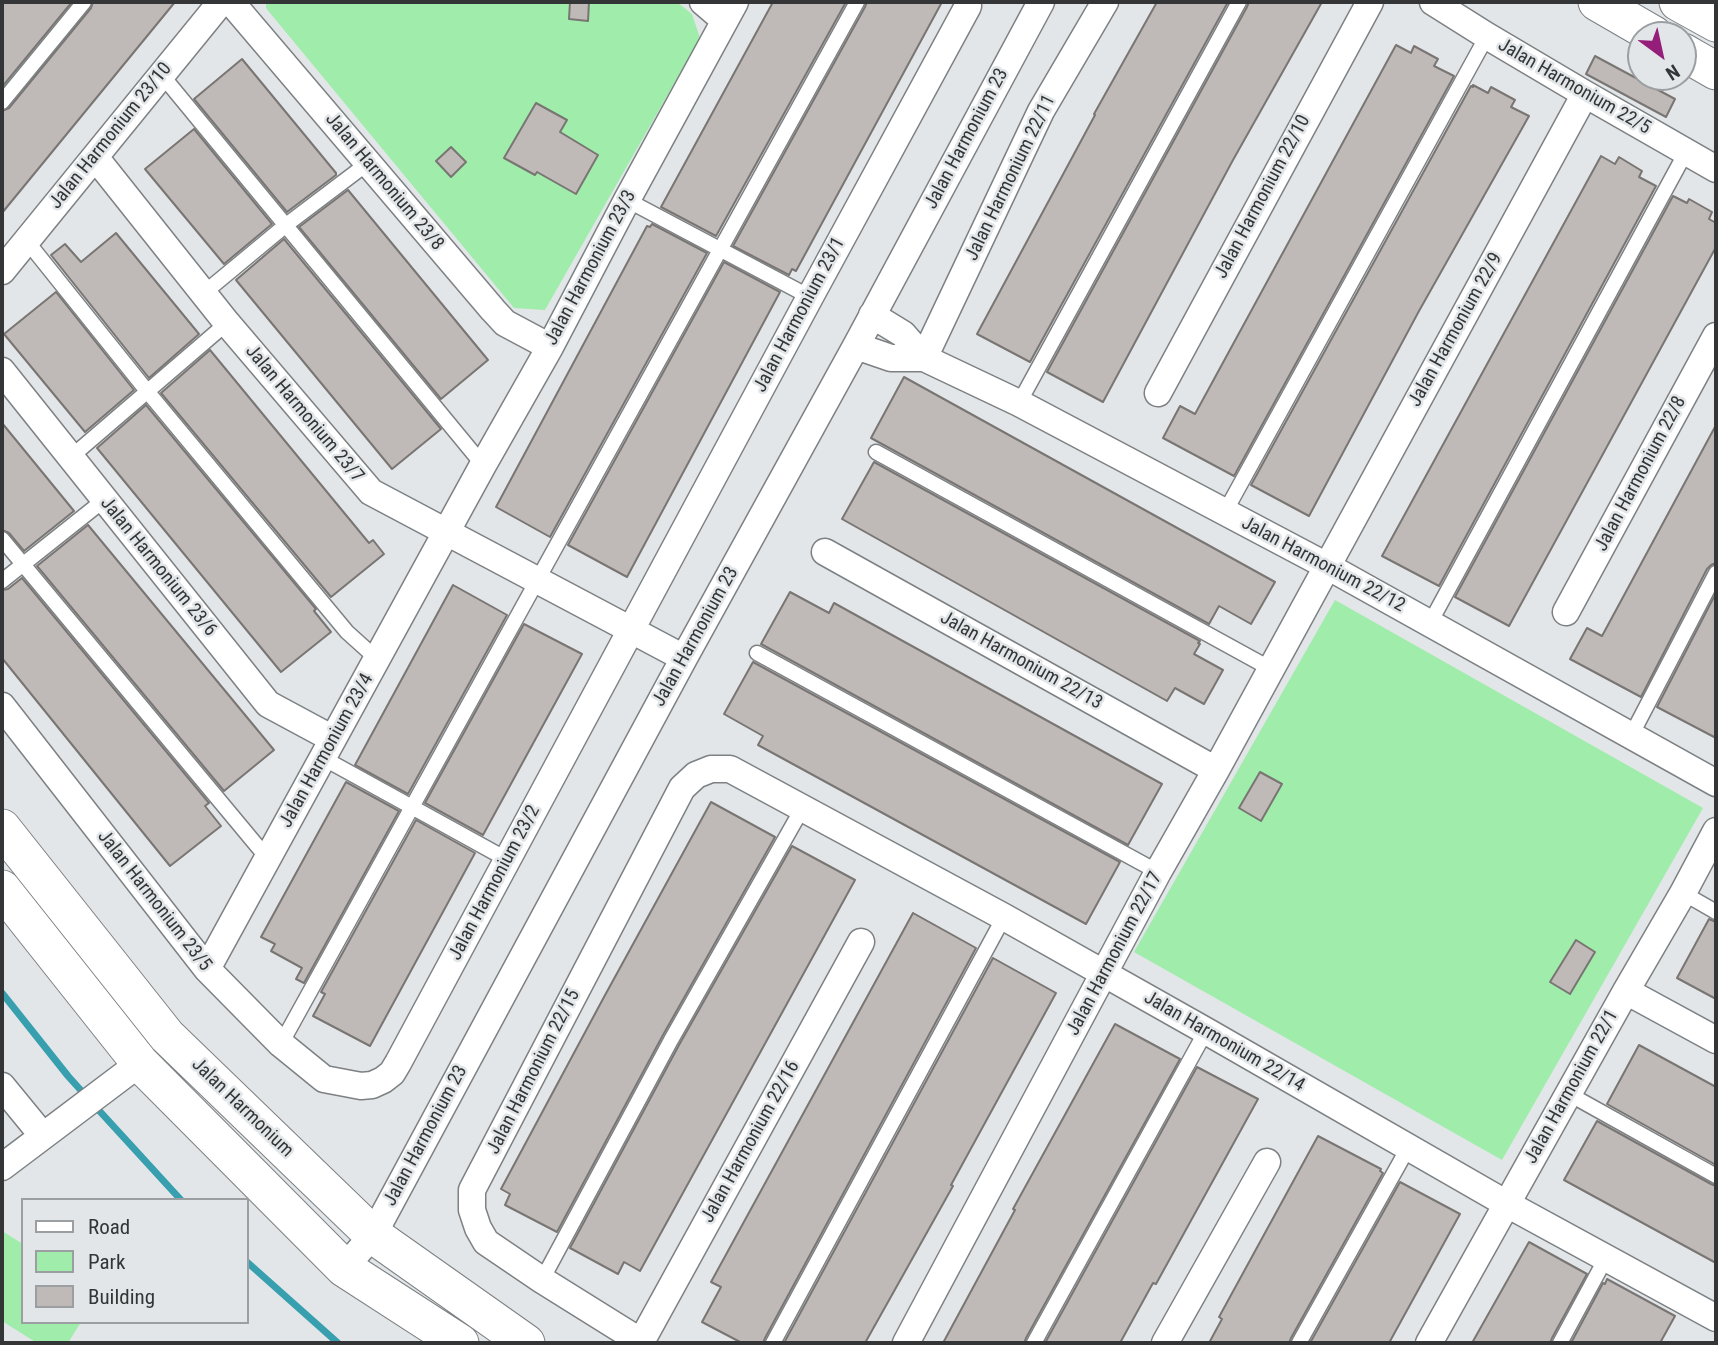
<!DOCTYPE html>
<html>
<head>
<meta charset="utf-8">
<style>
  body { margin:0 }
  #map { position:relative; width:1718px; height:1345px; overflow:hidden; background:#e2e6e9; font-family:"Roboto Condensed",sans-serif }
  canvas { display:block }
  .frame { position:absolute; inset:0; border:4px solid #333536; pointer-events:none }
  .legend { position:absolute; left:21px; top:1198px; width:228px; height:126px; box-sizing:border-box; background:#e2e6e9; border:2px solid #9c9fa1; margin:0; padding:9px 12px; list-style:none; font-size:21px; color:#333536 }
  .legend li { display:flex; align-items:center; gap:14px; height:35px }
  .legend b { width:35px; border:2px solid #9c9fa1 }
  .north { position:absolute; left:1627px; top:21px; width:70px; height:70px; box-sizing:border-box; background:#e2e6e9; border:2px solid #9c9fa1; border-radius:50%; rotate:147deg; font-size:19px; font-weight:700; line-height:28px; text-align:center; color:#333536 }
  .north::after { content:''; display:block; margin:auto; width:24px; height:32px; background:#951e7a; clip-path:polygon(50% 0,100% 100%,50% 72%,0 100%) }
</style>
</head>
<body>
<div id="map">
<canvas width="1718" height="1345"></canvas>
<div class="frame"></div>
<ul class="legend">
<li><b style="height:9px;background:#fff"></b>Road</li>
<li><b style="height:19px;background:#9fecab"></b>Park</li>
<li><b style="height:19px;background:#bfbab8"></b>Building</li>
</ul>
<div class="north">N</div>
</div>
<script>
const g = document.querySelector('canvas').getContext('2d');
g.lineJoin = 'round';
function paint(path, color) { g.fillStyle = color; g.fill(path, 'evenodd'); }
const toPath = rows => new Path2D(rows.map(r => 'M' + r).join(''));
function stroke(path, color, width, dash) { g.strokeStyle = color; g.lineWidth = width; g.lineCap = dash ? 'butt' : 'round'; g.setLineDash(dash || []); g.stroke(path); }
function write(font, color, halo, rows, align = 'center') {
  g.font = font + ' "Roboto Condensed",sans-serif'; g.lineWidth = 5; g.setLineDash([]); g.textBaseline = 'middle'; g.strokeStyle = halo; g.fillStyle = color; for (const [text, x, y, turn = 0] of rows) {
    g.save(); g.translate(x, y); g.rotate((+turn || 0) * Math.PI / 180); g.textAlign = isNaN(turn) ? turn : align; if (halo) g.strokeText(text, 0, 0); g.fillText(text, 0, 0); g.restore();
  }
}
const green = toPath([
  [266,2,677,2,692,14,700,38,545,310,514,308,270,13,266,8],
  [1335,600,1703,808,1502,1160,1134,952],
  [2,1231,23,1244,23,1322,81,1322,68,1343,37,1343,2,1321]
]);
const stream = toPath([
  [2,993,68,1076,86,1096],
  [94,1105,181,1200],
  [247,1262,338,1343]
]);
const building = toPath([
  [2,2,72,2,2,87,2,2],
  [93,2,175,2,2,213,2,111,9,108,91,8,93,2],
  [570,2,589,2,588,21,569,19,570,2],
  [773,2,846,2,716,236,661,207,773,2],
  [867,2,942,2,796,271,792,269,789,275,733,246,865,7,867,2],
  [1157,2,1228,2,1030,362,977,334,1095,115,1094,114,1157,2],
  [1249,2,1322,2,1233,160,1103,402,1047,372,1247,7,1249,2],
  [1396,45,1411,53,1414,46,1438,59,1434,66,1454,76,1234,476,1163,438,1180,406,1195,414,1396,45],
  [1595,56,1675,99,1666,117,1586,74,1595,56],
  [242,59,336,173,336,175,287,212,194,99,242,59],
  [1473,85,1488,93,1491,87,1515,100,1511,107,1529,116,1419,311,1309,516,1251,485,1471,86,1473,87,1473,85],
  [536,103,567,120,560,132,598,155,576,194,537,172,535,175,504,158,536,103],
  [194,129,272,224,224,264,145,169,194,129],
  [451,147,466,162,451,177,436,161,451,147],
  [1601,156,1615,164,1619,157,1642,171,1639,177,1656,186,1439,586,1382,556,1601,156],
  [348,190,488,360,441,399,299,227,348,190],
  [1673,196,1687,203,1689,199,1712,212,1709,219,1716,223,1716,247,1509,626,1455,597,1673,196],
  [652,224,707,253,550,537,496,507,647,226,650,227,652,224],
  [116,233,199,334,149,378,51,255,65,244,81,262,116,233],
  [284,239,441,429,392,469,236,280,284,239],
  [724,262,780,292,627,577,568,545,724,262],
  [56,292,134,390,85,432,4,334,56,292],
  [210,350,369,543,373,540,384,554,331,597,161,393,210,350],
  [904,377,1275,582,1251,624,1219,606,1209,624,871,438,904,377],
  [146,405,316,609,314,611,331,632,281,672,97,448,146,405],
  [2,423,74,511,24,551,9,533,2,530,2,423],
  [1716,425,1716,563,1711,565,1707,569,1641,697,1570,659,1587,628,1602,636,1716,425],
  [874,462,1200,641,1198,643,1200,644,1194,654,1223,670,1204,704,1175,688,1167,701,842,519,874,462],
  [88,525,274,750,224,791,37,566,88,525],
  [22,578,209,803,205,806,221,826,170,866,2,658,2,590,8,589,22,578],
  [453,585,507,615,408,794,355,765,453,585],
  [790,592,829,613,834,603,1162,784,1128,845,761,644,790,592],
  [1716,593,1716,738,1657,707,1716,593],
  [524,624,582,654,483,835,425,803,524,624],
  [753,662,1120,862,1086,924,758,745,763,736,724,714,753,662],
  [1260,772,1282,784,1261,821,1239,808,1260,772],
  [346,782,399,811,304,983,296,979,302,968,271,951,275,944,261,937,346,782],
  [711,802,775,837,663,1035,557,1232,505,1205,510,1194,501,1189,604,997,711,802],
  [416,820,475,853,370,1046,313,1016,325,994,321,992,416,820],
  [792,846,855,880,640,1271,624,1262,618,1274,570,1248,679,1045,792,846],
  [913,913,976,948,765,1338,763,1343,742,1343,702,1322,721,1287,711,1282,913,913],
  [1709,919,1716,922,1716,999,1677,978,1709,919],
  [1576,940,1595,952,1570,994,1550,982,1576,940],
  [993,958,1056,993,951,1185,953,1186,865,1343,784,1343,993,958],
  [1115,1024,1180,1059,1026,1338,1024,1343,943,1343,1015,1210,1013,1209,1115,1024],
  [1639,1045,1716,1087,1716,1165,1607,1104,1639,1045],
  [1197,1067,1258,1099,1156,1284,1153,1283,1120,1343,1045,1343,1197,1067],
  [1597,1121,1711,1184,1716,1186,1716,1263,1564,1180,1597,1121],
  [1318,1136,1381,1169,1380,1171,1383,1173,1291,1338,1289,1343,1209,1343,1222,1319,1219,1317,1318,1136],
  [1400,1182,1460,1214,1389,1343,1310,1343,1400,1182],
  [1529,1242,1587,1274,1552,1338,1550,1343,1472,1343,1529,1242],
  [1607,1279,1675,1316,1660,1343,1571,1343,1603,1283,1605,1284,1607,1279]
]);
const service = toPath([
  [161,74,483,465],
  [2,102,84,2],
  [627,200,810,297],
  [26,240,147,391,347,632,377,659],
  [204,293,286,225,368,163],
  [1019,403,1239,2],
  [876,452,1271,669],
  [71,457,227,323],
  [1225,512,1487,36],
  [2,539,268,859],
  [2,581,104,500],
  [1430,623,1686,152],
  [757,653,1158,872],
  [1632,734,1716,573],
  [323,758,508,860],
  [1683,893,1716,912],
  [281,1044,857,2],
  [1569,1094,1716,1176],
  [542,1280,671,1040,802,809],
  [773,1343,1004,917],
  [1034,1343,1206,1031],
  [1299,1343,1408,1148],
  [1560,1343,1606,1258]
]);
const minor = toPath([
  [231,2,493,310,505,323,550,347],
  [703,2,724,20],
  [1433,2,1487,36,1585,94,1716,169],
  [95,157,227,323,371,492,684,658],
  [2,271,221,2],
  [872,315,903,334,924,358,1019,403,1327,566,1716,783],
  [856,346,891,358,924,358],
  [924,358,1041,111,1105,2],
  [2,371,268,704,333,739],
  [1158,393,1370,2],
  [825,552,1216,770],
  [1566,612,1716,336],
  [2,706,207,969,281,1044,324,1079,361,1086,372,1085,383,1080,392,1073,398,1063,810,297,968,6],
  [207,969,483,465,550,347,627,200,735,2],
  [1626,991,1716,1040],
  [2,1086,43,1136],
  [2,1167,140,1063],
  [344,1268,373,1235,684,658,856,346,1041,2],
  [641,1342,861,942],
  [643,1343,542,1280,486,1242,478,1228,472,1210,472,1190,682,788,696,775,711,769,730,769,1004,917,1206,1031,1507,1204,1716,1318],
  [906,1343,1158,872,1216,770,1585,94],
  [1165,1343,1267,1162],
  [1429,1343,1626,991,1683,893,1716,831]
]);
const secondary = toPath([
  [1597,2,1654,35],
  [1678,2,1716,23],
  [1683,52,1716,71],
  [2,828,167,1036,373,1235,526,1343],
  [2,889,140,1063,344,1268,460,1343]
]);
const streetNames = [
  ["Jalan Harmonium 22/5",1574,87,30],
  ["Jalan Harmonium 23/10",111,136,-51],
  ["Jalan Harmonium 23",967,139,-62],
  ["Jalan Harmonium 22/11",1011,178,-64],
  ["Jalan Harmonium 23/8",384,182,50],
  ["Jalan Harmonium 22/10",1263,197,-62],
  ["Jalan Harmonium 23/3",591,268,-62],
  ["Jalan Harmonium 23/1",800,315,-62],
  ["Jalan Harmonium 22/9",1456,330,-61],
  ["Jalan Harmonium 23/7",304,414,50],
  ["Jalan Harmonium 22/8",1641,474,-62],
  ["Jalan Harmonium 22/12",1323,565,28],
  ["Jalan Harmonium 23/6",158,567,51],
  ["Jalan Harmonium 23",696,637,-61],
  ["Jalan Harmonium 22/13",1021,661,29],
  ["Jalan Harmonium 23/4",327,751,-61],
  ["Jalan Harmonium 23/2",495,883,-62],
  ["Jalan Harmonium 23/5",154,901,52],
  ["Jalan Harmonium 22/17",1115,954,-62],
  ["Jalan Harmonium 22/14",1224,1042,30],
  ["Jalan Harmonium 22/15",534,1072,-63],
  ["Jalan Harmonium 22/1",1572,1087,-61],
  ["Jalan Harmonium",242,1108,44],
  ["Jalan Harmonium 23",426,1136,-62],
  ["Jalan Harmonium 22/16",751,1142,-61]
];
paint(green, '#9fecab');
stroke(stream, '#379fae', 7);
paint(building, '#bfbab8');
stroke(building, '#797573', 2);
stroke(service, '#7d8183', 17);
stroke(minor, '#7d8183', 29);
stroke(secondary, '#7d8183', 39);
stroke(service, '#fff', 14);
stroke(minor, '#fff', 26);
stroke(secondary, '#fff', 37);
write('19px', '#333536', '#e2e6e9', streetNames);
</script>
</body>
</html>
